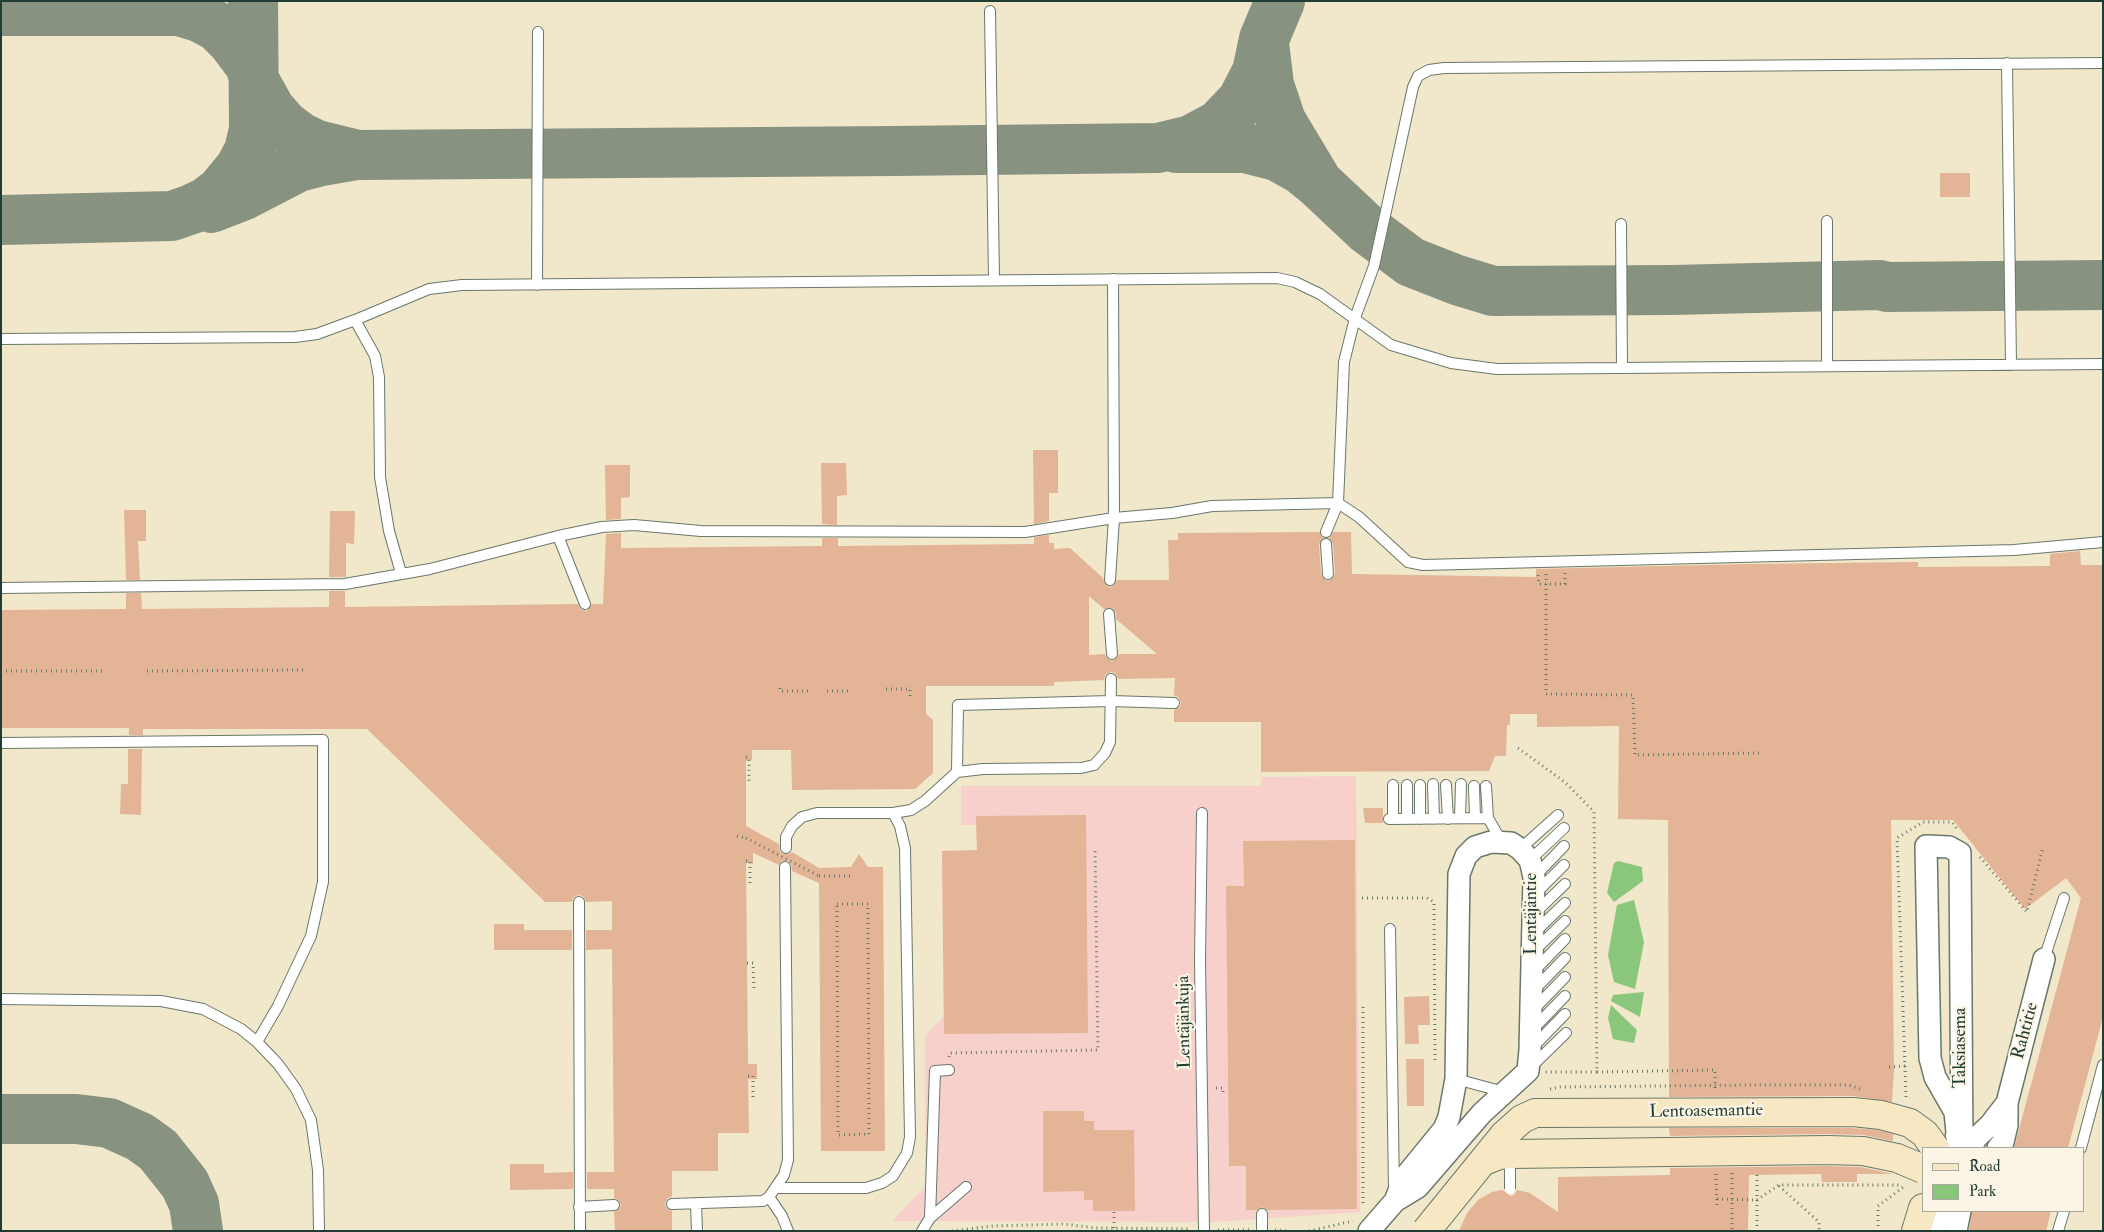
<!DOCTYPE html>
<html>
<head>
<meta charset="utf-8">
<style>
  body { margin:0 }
  #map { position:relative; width:2104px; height:1232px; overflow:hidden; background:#f1e7cb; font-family:"IM FELL Double Pica",serif }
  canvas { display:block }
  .frame { position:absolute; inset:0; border:2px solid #1f3d34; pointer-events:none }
  .legend { position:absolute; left:1922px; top:1147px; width:162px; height:65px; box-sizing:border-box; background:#fcf5e5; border:1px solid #a4ab9e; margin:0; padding:6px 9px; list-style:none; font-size:15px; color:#1f3d34 }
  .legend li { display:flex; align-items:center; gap:10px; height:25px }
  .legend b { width:25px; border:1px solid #a4ab9e }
</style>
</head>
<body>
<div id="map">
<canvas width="2104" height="1232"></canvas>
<div class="frame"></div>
<ul class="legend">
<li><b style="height:6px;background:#f7e8c3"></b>Road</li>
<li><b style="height:14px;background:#8ac67c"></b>Park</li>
</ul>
</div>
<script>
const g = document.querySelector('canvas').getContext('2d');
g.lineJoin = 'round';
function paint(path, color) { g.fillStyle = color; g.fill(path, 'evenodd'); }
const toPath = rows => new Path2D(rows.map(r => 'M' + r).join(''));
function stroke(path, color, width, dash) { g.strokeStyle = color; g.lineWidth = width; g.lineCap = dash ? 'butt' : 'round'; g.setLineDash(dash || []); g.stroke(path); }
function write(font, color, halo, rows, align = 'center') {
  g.font = font + ' "IM FELL Double Pica",serif'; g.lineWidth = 4.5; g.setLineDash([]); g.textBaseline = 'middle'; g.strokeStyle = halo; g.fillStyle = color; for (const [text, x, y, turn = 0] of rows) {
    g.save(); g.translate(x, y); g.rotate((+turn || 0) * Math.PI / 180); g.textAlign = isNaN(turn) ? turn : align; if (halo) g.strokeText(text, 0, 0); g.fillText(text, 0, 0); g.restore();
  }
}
const built = toPath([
  [1356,776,1360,1212,1214,1222,892,1221,925,1187,925,1036,944,1016,942,851,977,850,976,825,961,825,961,786,1261,786,1261,777]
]);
const green = toPath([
  [1618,861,1642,867,1643,881,1614,902,1607,893,1614,863],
  [1634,900,1644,942,1635,989,1614,982,1608,955,1617,905],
  [1644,992,1640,1017,1611,1001,1613,995],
  [1611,1005,1637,1030,1634,1043,1613,1039,1608,1018]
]);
const taxiway = toPath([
  [1,11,179,11,199,17,218,27,232,41,250,65,255,82,270,109,285,126,300,137,317,145,358,155,894,151,1158,148,1191,140,1219,125,1242,101,1257,72,1264,39,1280,1],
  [1264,43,1269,85,1281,121,1317,181],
  [1176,148,1245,148,1277,156,1302,170,1318,183,1368,230,1411,262,1457,280,1493,291,1672,290,1880,285,1887,287,2103,285],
  [211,208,242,196,298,167,321,161,356,155],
  [1,220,172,216,192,209,207,202,221,191,240,168,249,151,254,129,253,1],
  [1,1119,76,1119,109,1123,140,1137,158,1150,185,1184,194,1204,198,1231]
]);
const building = toPath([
  [1940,173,1970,173,1970,197,1940,197],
  [1033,450,1058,450,1058,493,1049,493,1049,521,1034,524],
  [821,463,846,463,847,495,837,496,837,525,822,524],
  [605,465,630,465,630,497,621,498,621,519,606,520],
  [124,510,146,510,146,541,138,541,140,580,126,580],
  [330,511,355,511,354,544,346,543,346,577,329,577],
  [1319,532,1323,538,1319,544,1321,574,1323,578,1328,581,1332,579,1335,574,1333,544,1329,538,1333,532,1351,532,1352,574,1536,577,1536,569,1747,564,1918,562,1918,567,2050,566,2050,554,2080,551,2081,565,2103,565,2103,1017,2068,1148,2014,1148,2081,898,2066,878,2025,909,1953,820,1891,820,1894,1070,1892,1102,1853,1096,1669,1097,1668,820,1618,819,1619,726,1537,727,1537,714,1510,714,1510,725,1507,725,1506,756,1495,756,1489,771,1261,772,1261,722,1174,722,1174,710,1180,707,1181,703,1178,697,1174,696,1175,678,1118,679,1115,673,1111,672,1105,675,1104,680,1054,682,1054,686,926,686,926,714,933,720,933,773,915,789,792,790,791,750,752,750,752,760,746,761,746,826,779,844,780,851,783,854,789,854,792,852,819,868,851,867,859,854,868,867,883,867,885,1151,821,1151,819,883,792,871,791,864,788,861,782,861,779,865,753,853,753,864,746,863,748,1064,757,1064,757,1079,748,1079,749,1133,718,1133,718,1171,672,1171,672,1197,668,1198,665,1204,666,1208,672,1211,672,1231,615,1231,614,1212,618,1210,621,1205,619,1201,614,1198,614,1189,587,1189,587,1172,614,1172,612,949,586,950,586,930,612,930,612,901,586,902,583,896,578,895,573,898,572,902,545,902,367,729,143,729,143,735,129,735,129,728,1,728,1,610,126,609,126,593,141,593,142,609,329,607,329,591,345,591,345,607,578,604,581,610,587,611,592,604,603,604,606,534,621,533,621,548,822,546,822,538,838,538,838,546,1034,544,1034,537,1049,535,1049,543,1054,543,1054,549,1070,548,1103,578,1106,585,1110,587,1115,584,1117,580,1169,580,1168,540,1178,540,1178,533],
  [1089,596,1104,609,1112,608,1116,613,1116,619,1157,654,1119,654,1116,659,1112,661,1107,658,1105,654,1089,655],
  [128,749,142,749,141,815,120,814,121,784,128,784],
  [1363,808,1383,808,1383,823,1365,823],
  [1086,815,1088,1033,944,1034,942,851,977,850,976,816],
  [1355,840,1357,1209,1267,1210,1262,1207,1257,1210,1246,1210,1246,1166,1229,1166,1226,886,1244,886,1243,841],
  [494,924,524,924,524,930,572,930,572,950,494,950],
  [1429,996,1430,1025,1418,1025,1419,1044,1405,1044,1404,997],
  [1406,1059,1424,1059,1424,1106,1407,1106],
  [1043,1111,1084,1111,1084,1121,1094,1121,1094,1130,1134,1130,1135,1211,1093,1211,1093,1200,1084,1200,1084,1191,1043,1192],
  [1669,1128,1852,1128,1878,1130,1893,1134,1893,1141,1864,1135,1827,1134,1670,1136],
  [510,1164,544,1164,544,1173,573,1172,573,1189,510,1190],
  [1827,1166,1861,1167,1893,1174,1857,1174,1857,1182,1822,1182,1821,1174,1749,1175,1748,1231,1459,1231,1467,1213,1478,1200,1492,1192,1501,1190,1503,1190,1510,1196,1514,1195,1517,1190,1530,1193,1558,1212,1558,1177,1670,1175,1670,1168],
  [1972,1211,2051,1211,2046,1231,1969,1231]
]);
const path = toPath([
  [1546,574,1546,694,1633,695,1635,755,1761,753],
  [1538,575,1539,584,1565,584,1565,573],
  [1,671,104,671],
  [147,671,304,670],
  [780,688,780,691,808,691],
  [886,689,910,689,910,696],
  [827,691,851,691],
  [1518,748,1566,783,1594,812,1597,1072,1545,1072],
  [746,757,749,758,749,783],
  [737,836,746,838],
  [1980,857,2027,912,2043,847],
  [746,861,750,861,750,886],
  [819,876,852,876],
  [1362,898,1427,898,1434,902,1435,1061],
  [837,904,868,904,869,1134,838,1135,837,904],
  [747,963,753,963,754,989],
  [1363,1007,1363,1207],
  [949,1057,950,1053,1098,1050,1095,849],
  [1905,1066,1906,1098],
  [1889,1067,1905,1066,1897,838,1923,822,1952,822,1957,829],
  [1597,1072,1715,1070,1715,1090],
  [748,1076,753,1076,753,1101],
  [1216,1088,1223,1088,1223,1092],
  [1732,1173,1732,1231],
  [1716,1174,1717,1206],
  [1779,1186,1819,1222,1819,1231],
  [1717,1199,1757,1200,1779,1185,1899,1185],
  [1114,1228,1114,1211],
  [1218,1230,1249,1230],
  [1275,1230,1289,1231],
  [952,1231,993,1226,1064,1224,1096,1228,1191,1229],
  [1309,1231,1353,1221],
  [1757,1231,1757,1175],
  [1878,1231,1878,1206,1906,1185]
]);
const lane = toPath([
  [990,11,994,280],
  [2007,63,2011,365],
  [1827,221,1827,366],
  [1621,224,1622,368],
  [537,285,538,32],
  [355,320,375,356,379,377,380,477,389,531,401,573],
  [1,339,295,337,317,334,355,320,429,289,462,285,1277,278,1295,282,1320,294,1391,345,1451,363,1497,369,2103,364],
  [1326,532,1338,503,1344,362,1355,318,1374,266,1413,87,1418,76,1429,70,1444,68,2103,63],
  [1326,544,1328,574],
  [1110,580,1114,518,1113,279],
  [1,588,345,584,430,569,558,536],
  [585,604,558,536,602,527,634,525,701,531,1025,532,1114,518,1172,513,1212,506,1338,503,1359,517,1408,562,1423,565,2014,550,2103,542],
  [1109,614,1112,654],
  [1,743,323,740,323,882,311,936,278,1006,257,1042],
  [957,772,958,705,1111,701,1174,703],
  [1433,784,1434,819],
  [1393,785,1393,819],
  [1446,785,1448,819],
  [1474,786,1475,818],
  [1486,786,1488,818],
  [1202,813,1200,961,1204,1231],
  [1460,818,1461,784],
  [1389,819,1488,818,1502,842],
  [1407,819,1407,785],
  [1420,819,1420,785],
  [786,848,786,837,792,826,802,817,817,813,893,813,911,810,925,801,957,772,983,769,1081,768,1094,765,1105,753,1110,742,1111,679],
  [1520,849,1558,815],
  [1530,860,1564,828],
  [1534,877,1564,846],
  [1536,893,1564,865],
  [579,902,580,1231],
  [1534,914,1565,884],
  [1390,929,1394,1190],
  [1534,933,1565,903],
  [1533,952,1565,921],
  [2044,959,2064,898],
  [1533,972,1565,939],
  [1534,990,1565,958],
  [1,999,161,1001,203,1009,241,1029,257,1042,278,1064,296,1089,311,1120,318,1170,319,1231],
  [1534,1009,1565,977],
  [1532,1030,1565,996],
  [1531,1049,1565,1014],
  [1530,1068,1566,1033],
  [1456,1079,1504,1092],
  [2081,1148,2103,1065],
  [776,1188,866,1188,882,1183,893,1176,907,1153,910,1137,905,848,900,826,893,813],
  [769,1197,782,1216,788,1231],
  [672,1204,763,1201,769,1197,784,1175,788,1160,785,867],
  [696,1204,697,1231],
  [579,1207,614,1205],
  [1262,1214,1262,1231],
  [930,1218,935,1071,949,1070],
  [922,1231,930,1218,966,1187],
  [2058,1231,2064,1211]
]);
const street = toPath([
  [1955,1148,1957,1132,1955,1112,1935,1077,1930,1058,1926,846,1949,847,1960,853,1962,1148],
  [1971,1148,1976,1138,1990,1125,2007,1103],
  [1998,1148,2003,1142,2007,1125,2007,1103,2044,959],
  [1369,1231,1395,1201,1404,1178,1444,1129,1449,1117,1456,1079,1459,874,1466,856,1475,847,1491,842,1511,843,1520,849,1530,860,1534,877,1530,1050,1528,1071,1482,1113,1418,1187,1395,1201],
  [1934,1231,1940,1211],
  [1956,1231,1960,1211]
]);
const secondary = toPath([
  [1916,1231,1923,1208]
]);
const pathBridge = toPath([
  [746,838,819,876],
  [1550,1089,1560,1087,1749,1085,1849,1085,1860,1089]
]);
const laneBridge = toPath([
  [1510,1155,1510,1189]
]);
const secondaryBridge = toPath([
  [1484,1161,1499,1155,1510,1154,1827,1150,1863,1151,1897,1158,1923,1169],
  [1426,1231,1504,1135,1522,1119,1535,1113,1853,1112,1881,1115,1910,1123,1925,1134,1935,1148]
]);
const streetNames = [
  ["Lentäjäntie",1532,914,-90],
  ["Lentäjänkuja",1185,1022,-91],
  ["Rahtitie",2026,1031,-75],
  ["Taksiasema",1961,1048,-90],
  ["Lentoasemantie",1706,1112,-1]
];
paint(built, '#f7d0cc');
paint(green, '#8ac67c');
stroke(taxiway, '#889280', 50);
paint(building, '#e3b496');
stroke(lane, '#687869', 12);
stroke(street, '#687869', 24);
stroke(secondary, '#687869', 30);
stroke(path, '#687869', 3, [1, 4]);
stroke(lane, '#fff', 10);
stroke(street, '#fff', 21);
stroke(secondary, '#f7e8c3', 28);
stroke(laneBridge, '#687869', 12, []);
stroke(secondaryBridge, '#687869', 30, []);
stroke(pathBridge, '#687869', 3, [1, 4]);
stroke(laneBridge, '#fff', 10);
stroke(secondaryBridge, '#f7e8c3', 28);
write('18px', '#1f3d34', '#fcf5e5', streetNames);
</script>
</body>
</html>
